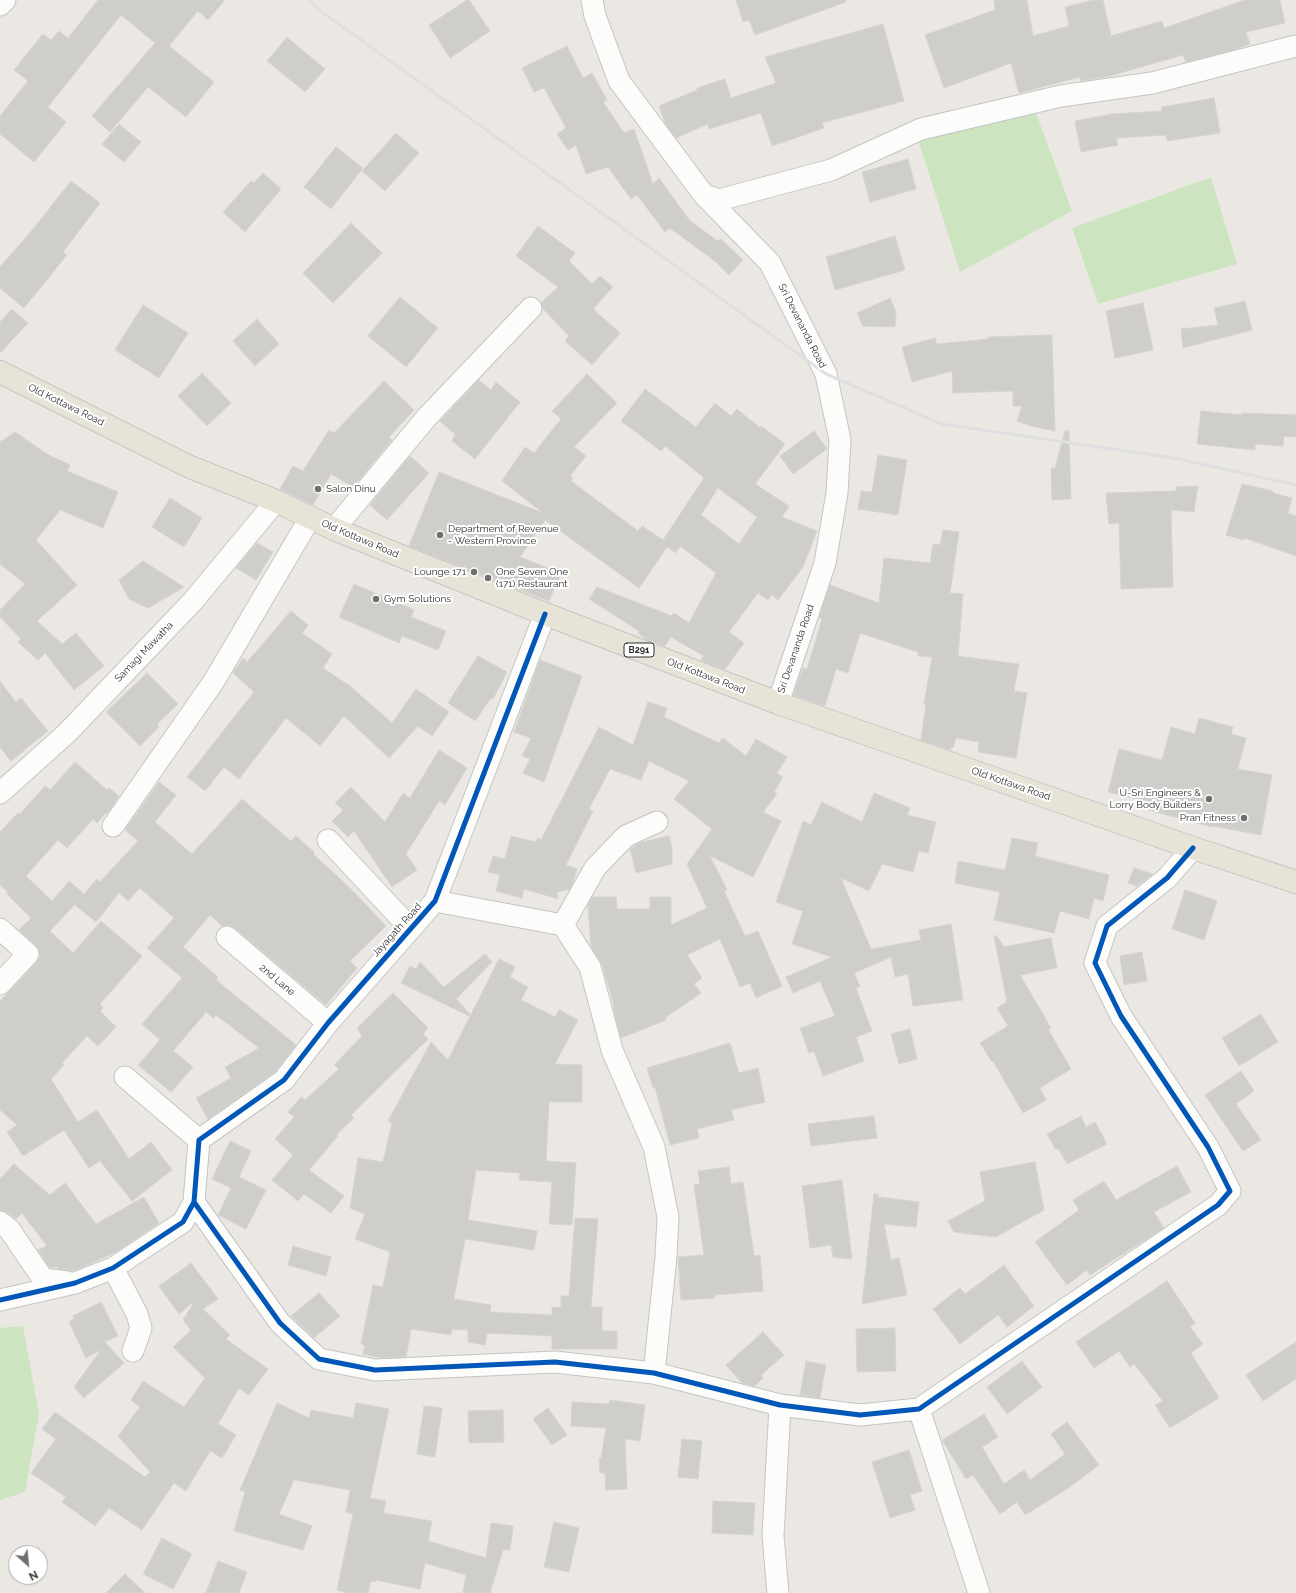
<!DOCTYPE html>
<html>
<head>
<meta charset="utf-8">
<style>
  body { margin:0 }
  #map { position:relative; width:1296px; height:1593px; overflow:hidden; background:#ebe8e4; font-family:Raleway,sans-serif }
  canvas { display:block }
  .north { position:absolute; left:8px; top:1545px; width:40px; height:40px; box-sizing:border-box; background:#fff; border:1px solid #ababab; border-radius:50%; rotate:153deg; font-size:11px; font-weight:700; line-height:16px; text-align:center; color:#2e2e2e }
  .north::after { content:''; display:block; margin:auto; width:14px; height:18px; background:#706f6e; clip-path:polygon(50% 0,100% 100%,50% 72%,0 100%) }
</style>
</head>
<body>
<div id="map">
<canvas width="1296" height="1593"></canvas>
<div class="north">N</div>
</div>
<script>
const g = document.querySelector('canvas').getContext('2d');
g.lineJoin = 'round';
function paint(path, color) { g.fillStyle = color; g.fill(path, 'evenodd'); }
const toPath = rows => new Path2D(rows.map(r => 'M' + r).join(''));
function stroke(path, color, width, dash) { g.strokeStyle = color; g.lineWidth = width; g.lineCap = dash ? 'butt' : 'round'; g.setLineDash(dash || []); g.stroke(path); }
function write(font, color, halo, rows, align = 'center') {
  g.font = font + ' Raleway,sans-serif'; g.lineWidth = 4; g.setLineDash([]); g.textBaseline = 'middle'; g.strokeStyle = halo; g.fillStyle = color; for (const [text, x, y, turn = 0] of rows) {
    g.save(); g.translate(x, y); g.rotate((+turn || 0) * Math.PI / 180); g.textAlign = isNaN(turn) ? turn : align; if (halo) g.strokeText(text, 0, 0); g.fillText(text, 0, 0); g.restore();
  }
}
const green = toPath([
  [1036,113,1072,211,960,272,917,136],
  [1211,177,1237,264,1098,304,1072,228],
  [23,1326,39,1414,25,1492,0,1500,0,1328]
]);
const building = toPath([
  [98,0,225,0,208,20,198,11,169,46,214,82,186,117,148,87,110,132,92,116,155,43,121,15,48,107,66,122,34,162,0,134,0,116,28,81,14,70,43,34,51,40,59,31,68,38,98,0],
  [467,0,469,0,490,31,450,58,429,25,467,0],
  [736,0,846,0,846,2,755,35,749,20,743,22,736,0],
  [994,0,1027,0,1033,36,1069,26,1065,7,1093,0,1103,0,1111,36,1162,21,1164,28,1245,0,1280,0,1285,23,1246,32,1250,44,1230,51,1186,62,1183,55,1110,76,1081,81,1080,77,1019,93,1011,63,944,88,925,35,995,10,994,0],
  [883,24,904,101,822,123,824,128,772,146,761,113,709,129,708,124,676,138,666,125,659,106,697,90,697,88,725,79,731,98,776,83,765,57,883,24],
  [287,37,325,69,305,92,267,61,287,37],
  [567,46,583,78,592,73,607,100,603,102,624,133,634,129,653,184,659,178,690,221,718,241,721,239,743,260,729,275,716,262,670,228,665,232,637,195,631,199,608,167,586,174,576,145,568,150,557,134,566,128,544,88,534,92,522,68,567,46],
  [1214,98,1220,133,1167,141,1166,135,1116,138,1118,145,1081,152,1075,121,1112,114,1162,111,1162,107,1214,98],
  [119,124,141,142,124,162,102,144,119,124],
  [396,133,419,153,385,191,362,171,396,133],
  [336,147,363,168,331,209,304,187,336,147],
  [908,159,916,189,870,202,862,172,908,159],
  [263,173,281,189,245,232,223,212,251,181,254,183,263,173],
  [71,181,100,203,63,252,67,255,24,308,0,288,0,267,34,228,71,181],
  [351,223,382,253,333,303,303,273,351,223],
  [538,226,575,253,569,261,592,284,600,276,613,287,593,309,620,333,592,365,565,341,569,336,543,309,541,303,558,287,516,256,538,226],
  [895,236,905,270,835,290,826,257,895,236],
  [400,297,438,328,406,367,368,336,400,297],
  [890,298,896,312,895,327,863,326,857,313,890,298],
  [1245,301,1252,330,1183,348,1181,329,1218,325,1214,308,1245,301],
  [1143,303,1153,350,1115,358,1106,311,1143,303],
  [143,305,188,333,159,378,115,350,143,305],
  [12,309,28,323,0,353,0,322,12,309],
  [257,319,279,344,255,366,233,341,257,319],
  [1052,335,1055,431,1031,426,1017,421,1022,406,1013,406,1013,391,953,393,952,371,912,382,902,347,935,338,937,344,988,339,988,337,1052,335],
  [202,373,231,403,207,426,178,396,202,373],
  [587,374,617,403,574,447,586,456,570,476,573,478,571,481,638,531,642,526,663,540,704,478,665,446,661,451,621,421,645,389,696,427,715,403,731,416,737,409,760,428,761,426,785,444,755,484,789,506,782,517,817,531,803,567,778,600,772,595,768,600,758,593,729,632,744,643,725,669,705,662,701,659,704,656,671,637,665,646,647,640,638,633,639,631,589,599,597,587,672,616,674,613,689,623,716,573,680,546,676,553,667,547,639,588,545,520,520,557,561,573,549,601,409,546,439,472,543,513,502,481,525,447,534,453,561,419,552,411,587,374],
  [718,488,757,517,739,544,701,515,718,488],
  [479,380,491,390,496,382,520,402,475,459,452,441,455,434,440,421,479,380],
  [384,381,414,410,389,437,392,440,353,487,331,474,313,505,280,489,293,466,303,471,329,430,334,433,384,381],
  [1201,411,1242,415,1242,413,1296,415,1296,437,1284,436,1283,446,1255,444,1255,450,1197,444,1201,411],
  [814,431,827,449,793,474,780,456,814,431],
  [1065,431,1069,431,1071,499,1052,500,1051,468,1055,468,1065,431],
  [15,432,47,454,70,465,67,471,118,492,103,528,60,510,36,540,77,585,37,621,62,644,76,633,104,666,74,690,45,653,38,660,18,642,21,639,0,617,0,610,25,584,0,564,0,442,15,432],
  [878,455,907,460,898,515,858,509,861,491,872,492,878,455],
  [410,456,429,473,387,520,370,505,410,456],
  [1242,484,1273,491,1273,493,1292,498,1288,513,1296,516,1296,556,1245,538,1244,540,1226,535,1242,484],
  [1198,486,1194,512,1171,510,1173,587,1121,589,1119,523,1109,524,1106,493,1176,491,1176,487,1198,486],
  [170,498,202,518,184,547,152,527,170,498],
  [943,530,959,532,950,593,963,594,958,656,1019,664,1014,691,1027,693,1016,758,978,752,979,742,956,738,953,748,951,747,951,750,921,740,926,704,924,704,932,657,918,656,918,652,860,633,848,673,836,669,825,706,793,695,803,668,807,669,822,619,819,618,830,585,879,603,884,558,930,563,933,544,940,545,943,530],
  [257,543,273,552,256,580,236,568,257,543],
  [143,561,184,587,148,608,129,599,119,580,143,561],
  [354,584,414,610,411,617,446,631,438,650,402,636,399,643,339,617,354,584],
  [291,611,308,625,302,633,332,654,323,668,350,686,392,723,416,689,449,712,432,736,418,726,389,758,344,716,320,746,286,718,239,779,224,767,205,791,187,777,254,692,233,673,243,658,247,662,291,611],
  [478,656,507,672,493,699,491,698,475,721,448,703,478,656],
  [540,660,582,676,544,782,523,773,530,759,522,756,531,738,514,732,540,660],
  [147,673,178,704,157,724,159,727,140,746,106,712,147,673],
  [0,681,16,702,21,698,48,731,11,761,0,747,0,681],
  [648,702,667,708,664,717,719,743,723,738,746,756,756,739,787,757,777,773,783,777,774,792,777,794,763,812,781,821,753,877,710,856,727,890,724,891,745,936,758,931,782,986,756,998,750,983,740,987,720,939,687,955,702,978,694,984,701,993,665,1018,666,1020,621,1038,613,1006,614,1006,602,964,591,947,588,905,592,897,616,897,617,909,650,909,650,897,671,897,671,925,707,908,687,864,712,829,674,799,689,781,649,761,641,780,610,769,589,809,593,811,566,865,577,869,573,883,570,889,557,892,558,899,524,889,522,898,496,891,500,875,488,872,493,856,505,859,511,836,536,842,538,838,541,840,599,727,633,745,648,702],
  [1199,718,1233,727,1231,734,1246,738,1238,769,1272,775,1261,835,1213,826,1212,827,1148,810,1150,802,1108,792,1119,749,1162,760,1171,727,1195,734,1199,718],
  [439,750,467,768,445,805,439,801,406,854,417,870,392,887,354,831,348,837,332,821,343,810,335,803,351,787,385,822,403,793,410,798,439,750],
  [75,762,107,790,109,788,119,796,107,814,106,813,97,823,93,819,67,848,58,840,26,876,52,901,69,881,84,894,97,879,100,882,138,841,125,830,159,782,176,795,155,822,192,854,242,799,291,841,296,836,314,852,313,854,350,888,386,926,350,961,357,968,326,1005,235,928,229,925,222,926,210,915,183,947,218,977,216,980,296,1045,276,1071,208,1119,196,1098,231,1078,225,1067,259,1048,216,1015,213,1018,206,1012,173,1051,193,1067,171,1092,138,1065,160,1040,142,1024,182,978,147,948,174,918,140,888,128,901,119,893,96,922,75,905,77,902,50,931,73,953,101,921,142,956,100,1004,103,1008,100,1011,116,1027,98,1046,87,1036,62,1063,64,1065,51,1079,78,1122,97,1110,129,1159,151,1142,172,1170,132,1201,100,1161,89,1168,64,1130,23,1156,7,1132,17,1125,0,1110,0,1001,37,962,40,956,39,950,36,945,19,930,31,918,7,894,8,892,0,885,0,832,18,813,20,814,45,786,50,790,75,762],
  [874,793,910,808,907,815,936,822,928,853,919,851,913,872,882,864,869,891,841,878,871,949,921,940,919,930,951,924,963,1000,913,1006,908,974,895,977,891,957,854,973,860,986,856,988,872,1031,856,1037,864,1061,823,1076,814,1051,809,1053,800,1028,835,1016,820,981,793,993,786,977,832,957,792,944,803,911,776,902,803,821,811,825,822,802,862,822,874,793],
  [669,836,672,848,672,864,636,873,630,849,639,843,669,836],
  [1012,838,1038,843,1035,856,1109,875,1103,901,1094,898,1089,919,1060,911,1054,933,994,920,1000,892,955,883,958,861,1005,870,1012,838],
  [1134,868,1153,874,1137,886,1128,883,1134,868],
  [1185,890,1217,901,1204,940,1172,929,1185,890],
  [994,936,997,936,1004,947,1051,938,1057,968,1020,975,1051,1028,1048,1029,1071,1069,1040,1088,1046,1100,1023,1113,993,1061,992,1062,980,1043,1008,1026,997,1008,1007,1002,994,936],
  [1142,952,1147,981,1124,985,1120,956,1142,952],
  [485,954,492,962,456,999,470,1014,469,1016,401,983,410,966,416,969,420,962,444,987,485,954],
  [499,959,515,967,510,977,528,987,521,1000,555,1017,559,1010,578,1020,555,1064,582,1065,582,1102,549,1102,546,1161,576,1163,572,1225,549,1224,552,1182,519,1180,520,1173,476,1170,468,1220,537,1231,534,1250,465,1239,454,1299,491,1305,490,1312,552,1315,552,1307,561,1308,561,1296,569,1296,575,1218,598,1219,591,1307,602,1307,602,1331,617,1331,617,1349,552,1349,552,1336,487,1333,485,1345,468,1342,468,1330,452,1329,451,1335,411,1329,406,1357,381,1358,363,1354,365,1345,361,1344,373,1285,383,1287,390,1252,355,1239,365,1214,350,1208,358,1158,383,1162,392,1123,388,1121,431,1042,448,1060,499,959],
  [393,993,428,1028,423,1034,428,1039,351,1115,354,1118,336,1135,338,1136,309,1170,344,1196,331,1213,304,1194,298,1201,272,1180,293,1155,275,1139,294,1117,288,1112,301,1097,305,1100,339,1069,334,1065,362,1036,357,1028,393,993],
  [1261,1014,1278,1042,1239,1066,1222,1038,1261,1014],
  [910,1029,917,1059,899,1064,891,1034,910,1029],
  [730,1043,739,1073,758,1068,765,1102,731,1110,734,1120,697,1129,699,1138,670,1145,655,1087,653,1088,647,1068,730,1043],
  [1241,1071,1254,1091,1236,1104,1261,1140,1243,1151,1205,1095,1241,1071],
  [874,1116,877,1138,811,1146,808,1124,874,1116],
  [1081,1116,1086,1127,1095,1122,1107,1144,1067,1164,1058,1148,1056,1150,1047,1134,1081,1116],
  [230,1141,251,1151,239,1177,266,1190,246,1229,218,1215,231,1188,212,1179,230,1141],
  [1035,1162,1044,1210,996,1237,954,1232,948,1221,985,1201,980,1172,1035,1162],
  [14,1164,50,1195,65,1183,96,1224,144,1197,159,1223,116,1252,78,1269,72,1271,58,1269,57,1267,50,1268,38,1250,47,1246,22,1213,16,1219,7,1212,0,1210,0,1179,14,1164],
  [1177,1166,1191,1192,1154,1212,1164,1228,1090,1275,1087,1270,1067,1285,1035,1242,1079,1210,1073,1200,1104,1181,1116,1200,1177,1166],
  [729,1167,731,1184,743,1182,754,1256,760,1255,763,1291,715,1295,715,1298,681,1300,678,1257,704,1255,694,1185,700,1184,698,1171,729,1167],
  [842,1180,852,1259,833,1257,831,1245,810,1248,802,1186,842,1180],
  [874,1194,878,1194,878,1197,919,1202,916,1227,884,1224,891,1260,899,1258,907,1295,862,1304,874,1194],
  [293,1246,331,1257,326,1276,288,1265,293,1246],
  [191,1263,218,1299,203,1309,230,1335,226,1339,268,1369,249,1395,239,1388,218,1424,236,1435,222,1458,210,1451,186,1491,174,1483,142,1530,109,1508,95,1526,62,1502,66,1497,31,1473,56,1439,42,1429,55,1412,145,1477,150,1472,118,1436,140,1407,131,1400,143,1381,184,1407,205,1378,173,1347,191,1330,183,1320,193,1304,192,1303,179,1314,159,1286,191,1263],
  [1004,1265,1034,1306,1007,1327,998,1315,960,1344,933,1309,960,1288,965,1294,1004,1265],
  [1167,1281,1195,1323,1190,1327,1203,1344,1191,1353,1219,1398,1170,1428,1155,1405,1163,1401,1134,1364,1130,1367,1119,1351,1094,1368,1076,1342,1167,1281],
  [319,1293,340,1316,314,1338,291,1316,319,1293],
  [101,1302,118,1336,105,1342,124,1363,84,1398,74,1387,101,1350,86,1358,69,1322,74,1319,73,1316,101,1302],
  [895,1328,896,1371,857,1372,856,1329,895,1328],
  [763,1332,784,1355,761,1375,763,1378,755,1386,742,1383,726,1365,763,1332],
  [1296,1342,1296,1379,1263,1401,1246,1375,1296,1342],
  [806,1361,826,1365,820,1398,800,1395,806,1361],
  [1022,1361,1042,1387,1007,1414,987,1387,1022,1361],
  [610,1400,645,1405,640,1441,625,1439,627,1489,606,1490,605,1473,600,1473,599,1458,601,1458,606,1428,571,1426,572,1402,609,1404,610,1400],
  [277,1403,309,1418,311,1410,353,1418,356,1403,389,1409,370,1498,386,1501,383,1513,432,1521,428,1541,486,1558,491,1523,513,1526,510,1550,503,1550,490,1593,463,1593,466,1575,425,1563,420,1589,376,1580,376,1582,371,1581,368,1593,348,1593,337,1590,353,1514,346,1512,350,1490,294,1480,279,1514,312,1526,303,1550,234,1531,245,1492,240,1490,277,1403],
  [424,1406,442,1408,435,1457,417,1454,424,1406],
  [548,1408,567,1435,552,1445,533,1419,548,1408],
  [503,1410,504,1442,469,1443,468,1411,503,1410],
  [984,1414,998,1437,982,1447,1004,1484,1024,1470,1030,1480,1065,1454,1051,1434,1067,1422,1099,1465,1067,1489,1025,1515,1017,1502,1000,1514,973,1475,966,1479,942,1440,984,1414],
  [682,1439,702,1441,698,1479,678,1477,682,1439],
  [909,1450,922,1491,910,1495,915,1510,890,1518,872,1462,909,1450],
  [713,1501,755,1503,753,1535,712,1533,713,1501],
  [554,1522,579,1528,569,1572,544,1567,554,1522],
  [162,1538,192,1554,173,1589,143,1574,162,1538],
  [218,1561,247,1572,239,1593,206,1593,218,1561],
  [125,1574,145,1593,106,1593,125,1574]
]);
const minor = toPath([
  [592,0,595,16,619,81,704,195,770,263,826,374,840,440,837,493,825,563,778,703],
  [0,5,5,0],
  [704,195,719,200,831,170,921,129,1061,96,1152,83,1296,46],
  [334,529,427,417,531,308],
  [0,793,67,733,193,601,276,501],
  [113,826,214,681,310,518],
  [328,840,410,928],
  [435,901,563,925,590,967,612,1050,654,1147,668,1217,666,1257,654,1373],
  [563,925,595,868,626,836,657,822],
  [0,929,28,954,0,984],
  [227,937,328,1023],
  [125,1077,199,1140],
  [194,1202,280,1323,319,1359,375,1370,555,1362,654,1373,780,1405,860,1415,919,1409,1218,1205,1230,1191,1208,1147,1121,1016,1095,963,1107,926,1167,878,1193,848],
  [0,1222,9,1229,43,1279,67,1282],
  [113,1268,137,1314,141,1328,133,1351],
  [0,1300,75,1283,113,1268,183,1222,194,1202,199,1140,284,1080,328,1023,435,901,545,614],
  [919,1409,979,1593],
  [778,1593,773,1536,780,1405]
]);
const major = toPath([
  [0,372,190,467,276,501,334,529,545,614,778,703,1193,848,1296,882]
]);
const rail = toPath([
  [309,0,322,12,826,374,942,424,1174,458,1296,485]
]);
const cycleway = toPath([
  [194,1202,280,1323,319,1359,375,1370,555,1362,654,1373,780,1405,860,1415,919,1409,1218,1205,1230,1191,1208,1147,1121,1016,1095,963,1107,926,1167,878,1193,848],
  [0,1300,75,1283,113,1268,183,1222,194,1202,199,1140,284,1080,328,1023,435,901,545,614]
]);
const markers = [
  [318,489,4,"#706f6e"],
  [440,535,4,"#706f6e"],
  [474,572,4,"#706f6e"],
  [488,578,4,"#706f6e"],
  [376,599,4,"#706f6e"],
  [1209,799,4,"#706f6e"],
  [1244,818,4,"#706f6e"]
];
const shields = [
  [639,650,30]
];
const shieldNames = [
  ["B291",639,650]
];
const streetNames = [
  ["Sri Devananda Road",802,326,63],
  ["Old Kottawa Road",66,405,26],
  ["Old Kottawa Road",360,539,23],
  ["Sri Devananda Road",796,649,-71],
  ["Samagi Mawatha",144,652,-46],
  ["Old Kottawa Road",706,676,21],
  ["Old Kottawa Road",1011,784,19],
  ["Jayagath Road",397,930,-48],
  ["2nd Lane",277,980,40]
];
const poiNames = [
  ["Salon Dinu",326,489],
  ["Department of Revenue",448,529],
  ["- Western Province",448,541],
  ["Lounge 171",466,572,"right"],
  ["One Seven One",496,572],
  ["(171) Restaurant",496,584],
  ["Gym Solutions",384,599],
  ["U-Sri Engineers &",1201,793,"right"],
  ["Lorry Body Builders",1201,805,"right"],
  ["Pran Fitness",1236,818,"right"]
];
paint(green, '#cde4c0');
paint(building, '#d0cecb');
stroke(building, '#d6d4d0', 1);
stroke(minor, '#c5c4c4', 23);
stroke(major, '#c6c5c4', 24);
stroke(minor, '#fcfcfb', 21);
stroke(major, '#e7e3d6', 22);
stroke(rail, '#dfdfe1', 3);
stroke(cycleway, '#0057b8', 5);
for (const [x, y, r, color] of markers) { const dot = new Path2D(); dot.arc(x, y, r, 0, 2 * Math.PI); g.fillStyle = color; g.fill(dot); stroke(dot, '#fff', 1.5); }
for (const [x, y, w] of shields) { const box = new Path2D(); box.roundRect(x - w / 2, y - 7, w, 14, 3); g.fillStyle = '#fff'; g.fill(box); stroke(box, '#2e2e2e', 1); }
write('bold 9px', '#2e2e2e', null, shieldNames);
write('10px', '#2e2e2e', '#fff', streetNames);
write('10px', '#2e2e2e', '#fff', poiNames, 'left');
</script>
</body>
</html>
